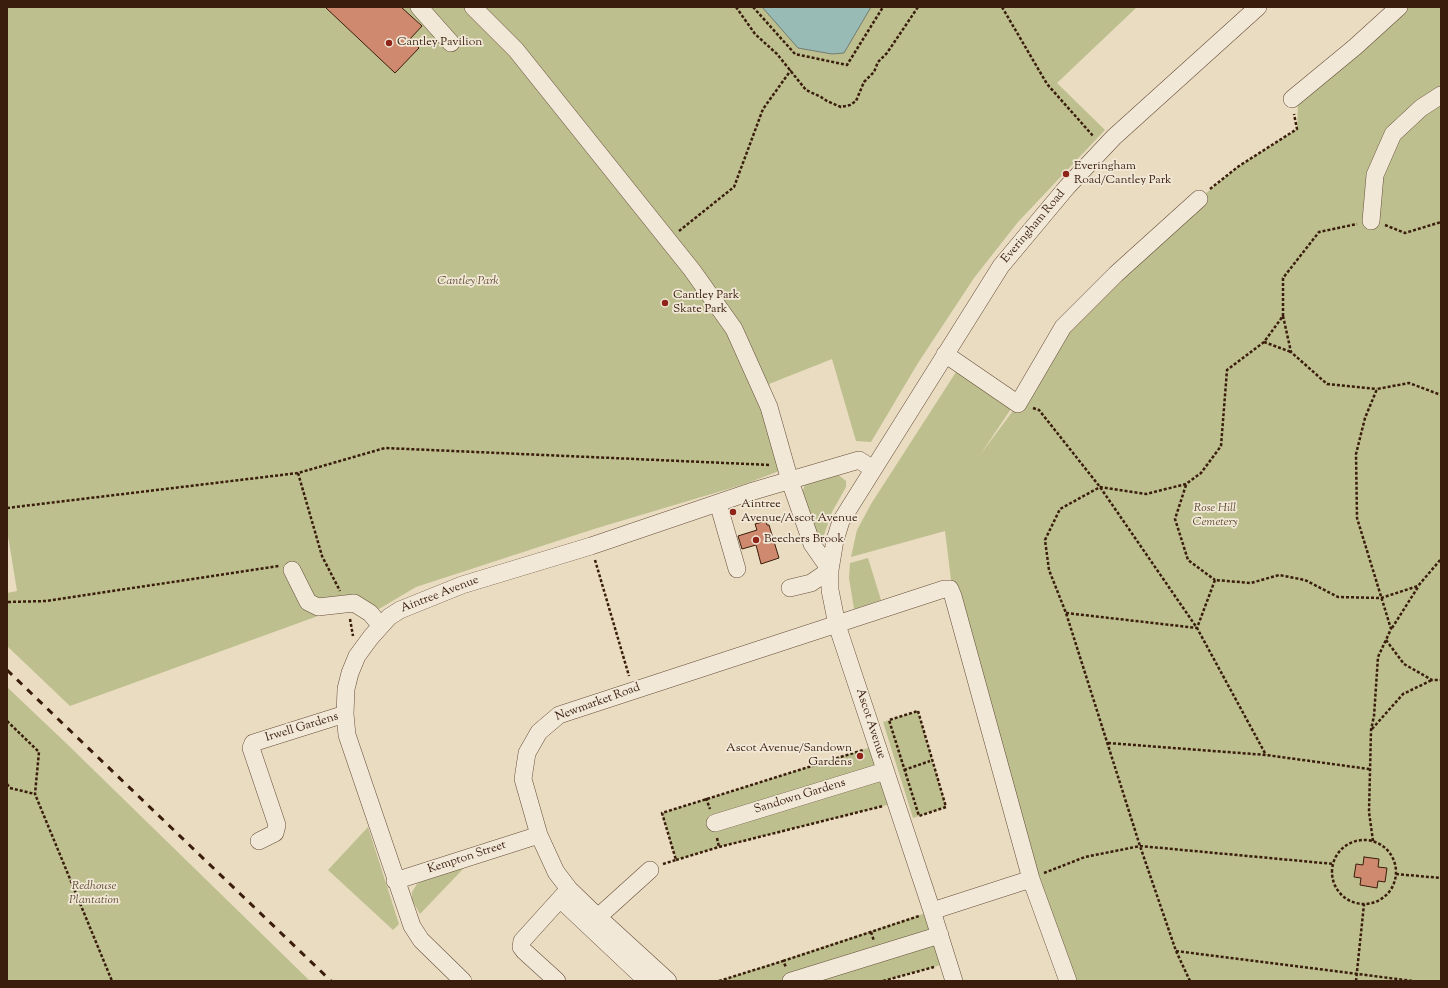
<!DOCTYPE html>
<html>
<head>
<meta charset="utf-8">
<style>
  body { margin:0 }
  #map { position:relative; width:1448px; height:988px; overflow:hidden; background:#eadcc1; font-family:"Sorts Mill Goudy",serif }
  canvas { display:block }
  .frame { position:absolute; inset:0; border:8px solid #3a1d0c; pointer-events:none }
</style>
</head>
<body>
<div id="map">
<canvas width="1448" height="988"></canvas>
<div class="frame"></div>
</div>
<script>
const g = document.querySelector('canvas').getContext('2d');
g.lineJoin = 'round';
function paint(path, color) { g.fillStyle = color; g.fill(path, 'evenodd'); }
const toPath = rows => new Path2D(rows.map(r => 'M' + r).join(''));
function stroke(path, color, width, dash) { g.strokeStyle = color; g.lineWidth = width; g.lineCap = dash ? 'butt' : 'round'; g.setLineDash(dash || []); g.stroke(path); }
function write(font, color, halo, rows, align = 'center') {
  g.font = font + ' "Sorts Mill Goudy",serif'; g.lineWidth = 3.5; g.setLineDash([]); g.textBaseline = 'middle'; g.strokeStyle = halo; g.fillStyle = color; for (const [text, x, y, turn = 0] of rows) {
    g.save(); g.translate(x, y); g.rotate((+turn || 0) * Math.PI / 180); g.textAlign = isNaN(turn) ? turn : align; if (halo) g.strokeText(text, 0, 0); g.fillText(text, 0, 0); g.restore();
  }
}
const green = toPath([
  [7,7,1137,7,1057,83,1105,130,1018,222,974,278,918,363,871,442,856,441,832,359,769,384,793,468,782,470,745,484,594,529,416,587,379,609,362,600,70,706,7,646,7,593,17,591,7,530],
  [1404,7,1441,7,1441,981,1068,981,953,596,945,531,851,557,857,530,871,504,958,369,1013,406,980,455,1018,404,1063,327,1199,199,1239,166,1297,129,1298,101],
  [836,473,846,481,846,487,832,512,824,535,819,537,814,532,802,493,806,481],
  [868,558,881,600,854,609,849,578,850,563],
  [7,687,67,744,310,981,7,981],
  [918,711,946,807,913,818,883,722],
  [878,745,895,803,719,847,676,860,662,813],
  [368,827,399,924,393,930,328,870],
  [464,868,420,914,412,900,412,892,417,884,423,881],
  [932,911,948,963,883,981,719,981]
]);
const water = toPath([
  [762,7,871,7,844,53,832,54,798,48,762,7]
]);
const building = toPath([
  [325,7,401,7,422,26,410,39,419,48,395,73,325,7],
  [766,521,767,525,769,525,779,558,761,564,756,545,742,549,738,536,757,530,755,524,766,521],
  [1364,857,1379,859,1378,867,1387,868,1385,882,1378,881,1377,888,1360,885,1361,878,1354,877,1356,864,1363,865,1364,857]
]);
const path = toPath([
  [736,7,755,34,777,54,806,90,821,97,827,101,841,107,850,105,856,101,864,82,874,72,878,62,887,53,918,7],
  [753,7,795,54,847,65,883,7],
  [1002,7,1047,84,1094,137],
  [1210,189,1239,166,1297,129,1294,114],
  [1385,225,1405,233,1441,222],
  [679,231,734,187,763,109,791,70],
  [1283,316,1291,352,1327,384,1377,389],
  [1264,342,1291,352],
  [1033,408,1039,410,1100,487,1197,628,1266,755],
  [298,473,322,556,340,591],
  [1186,485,1175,519,1188,560,1215,580],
  [7,508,298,473,385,448,771,465],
  [595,560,629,676],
  [8,602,46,601,279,566],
  [1066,613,1197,628,1215,580,1251,583,1279,575,1305,580,1338,597,1381,598,1418,586,1441,559],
  [350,619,353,636],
  [1392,628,1418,587],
  [1386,640,1404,664,1432,680,1441,680],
  [918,711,946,807,919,816,889,720,918,711],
  [7,721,39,752,35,794,112,981],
  [1372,729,1403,694,1432,680],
  [1108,743,1266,755,1369,769],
  [904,770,930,761],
  [7,784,10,788,35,794],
  [706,798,710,809],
  [717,838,719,847],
  '1332 872a32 32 0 1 1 64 0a32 32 0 1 1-64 0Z',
  [1373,841,1369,812,1371,730,1374,716,1378,657,1391,629,1357,518,1356,454,1365,418,1377,389,1409,383,1441,395],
  [676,860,719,847,883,806],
  [663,864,676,860,662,813,863,750],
  [1044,873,1085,857,1140,846,1334,864],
  [1396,874,1441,878],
  [871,932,874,941],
  [1176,951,1413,981],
  [783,961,919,916],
  [719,981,783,961,786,967],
  [883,981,934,967],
  [1190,981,1176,951,1140,846,1066,613,1049,570,1045,540,1060,509,1100,487,1146,494,1186,484,1201,473,1221,446,1227,370,1264,342,1283,316,1283,278,1319,232,1357,224],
  [1356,981,1364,904]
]);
const minor = toPath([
  [419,7,451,43],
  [473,7,516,50,692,270,734,329,769,407,790,481,812,544,830,570,811,583,790,588],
  [1292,99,1355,47,1399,7],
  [1371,221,1375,175,1393,134,1421,108,1441,95],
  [945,354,1018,404,1063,327,1116,274,1199,199],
  [718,503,737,569],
  [292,570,308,602,318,607,354,603,370,613,381,626],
  [715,823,885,771],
  [259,841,275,833,277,825,251,748,253,743,345,714],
  [395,881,539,835],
  [560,899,647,981],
  [932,911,1031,879],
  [598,917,650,870],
  [463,981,421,940,412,926,347,735,345,714,346,689,350,673,357,656,371,637,389,617,400,610,462,585,591,546,750,492,859,460,873,469],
  [557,981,524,951,521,947,522,941,569,889],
  [668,981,598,917,569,889,556,872,539,835,523,779,527,753,539,732,559,715,944,589,950,589,953,596,1031,879,1068,981],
  [791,981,940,935],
  [954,981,932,911,837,625,830,590,830,570,835,540,841,521,1001,266,1067,187,1114,137,1258,7]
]);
const rail = toPath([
  [7,670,331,981]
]);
const markers = [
  [389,43,4,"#8f2418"],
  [1066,174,4,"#8f2418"],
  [665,303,4,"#8f2418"],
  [733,512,4,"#8f2418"],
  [756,540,4,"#8f2418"],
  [860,756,4,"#8f2418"]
];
const poiNames = [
  ["Cantley Pavilion",397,43],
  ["Everingham",1074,167],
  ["Road/Cantley Park",1074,181],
  ["Cantley Park",673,296],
  ["Skate Park",673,310],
  ["Aintree",741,505],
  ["Avenue/Ascot Avenue",741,519],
  ["Beechers Brook",764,540],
  ["Ascot Avenue/Sandown",852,749,"right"],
  ["Gardens",852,763,"right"]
];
const streetNames = [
  ["Everingham Road",1034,227,-50],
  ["Aintree Avenue",440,595,-21],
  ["Newmarket Road",598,703,-20],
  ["Ascot Avenue",870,724,72],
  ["Irwell Gardens",302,728,-17],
  ["Sandown Gardens",800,797,-17],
  ["Kempton Street",467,858,-18]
];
const parkNames = [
  ["Cantley Park",468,282],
  ["Rose Hill",1215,509],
  ["Cemetery",1215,523],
  ["Redhouse",94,887],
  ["Plantation",94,901]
];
paint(green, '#bdbf8e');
paint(water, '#98bbb5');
stroke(water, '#727c71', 1);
paint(building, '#ce896e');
stroke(building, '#3a1d0c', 1);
stroke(minor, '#664d39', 18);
stroke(path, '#3a1d0c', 2.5, [3, 2]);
stroke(minor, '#f1e8d7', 17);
stroke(rail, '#3a1d0c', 3, [7, 7]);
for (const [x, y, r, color] of markers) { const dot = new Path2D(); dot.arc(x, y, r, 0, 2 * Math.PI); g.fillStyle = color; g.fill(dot); stroke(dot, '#f1e8d7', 1.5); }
write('12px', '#3a1d0c', '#f1e8d7', poiNames, 'left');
write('12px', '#3a1d0c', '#f1e8d7', streetNames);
write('italic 12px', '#614e33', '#f1e8d7', parkNames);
</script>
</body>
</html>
